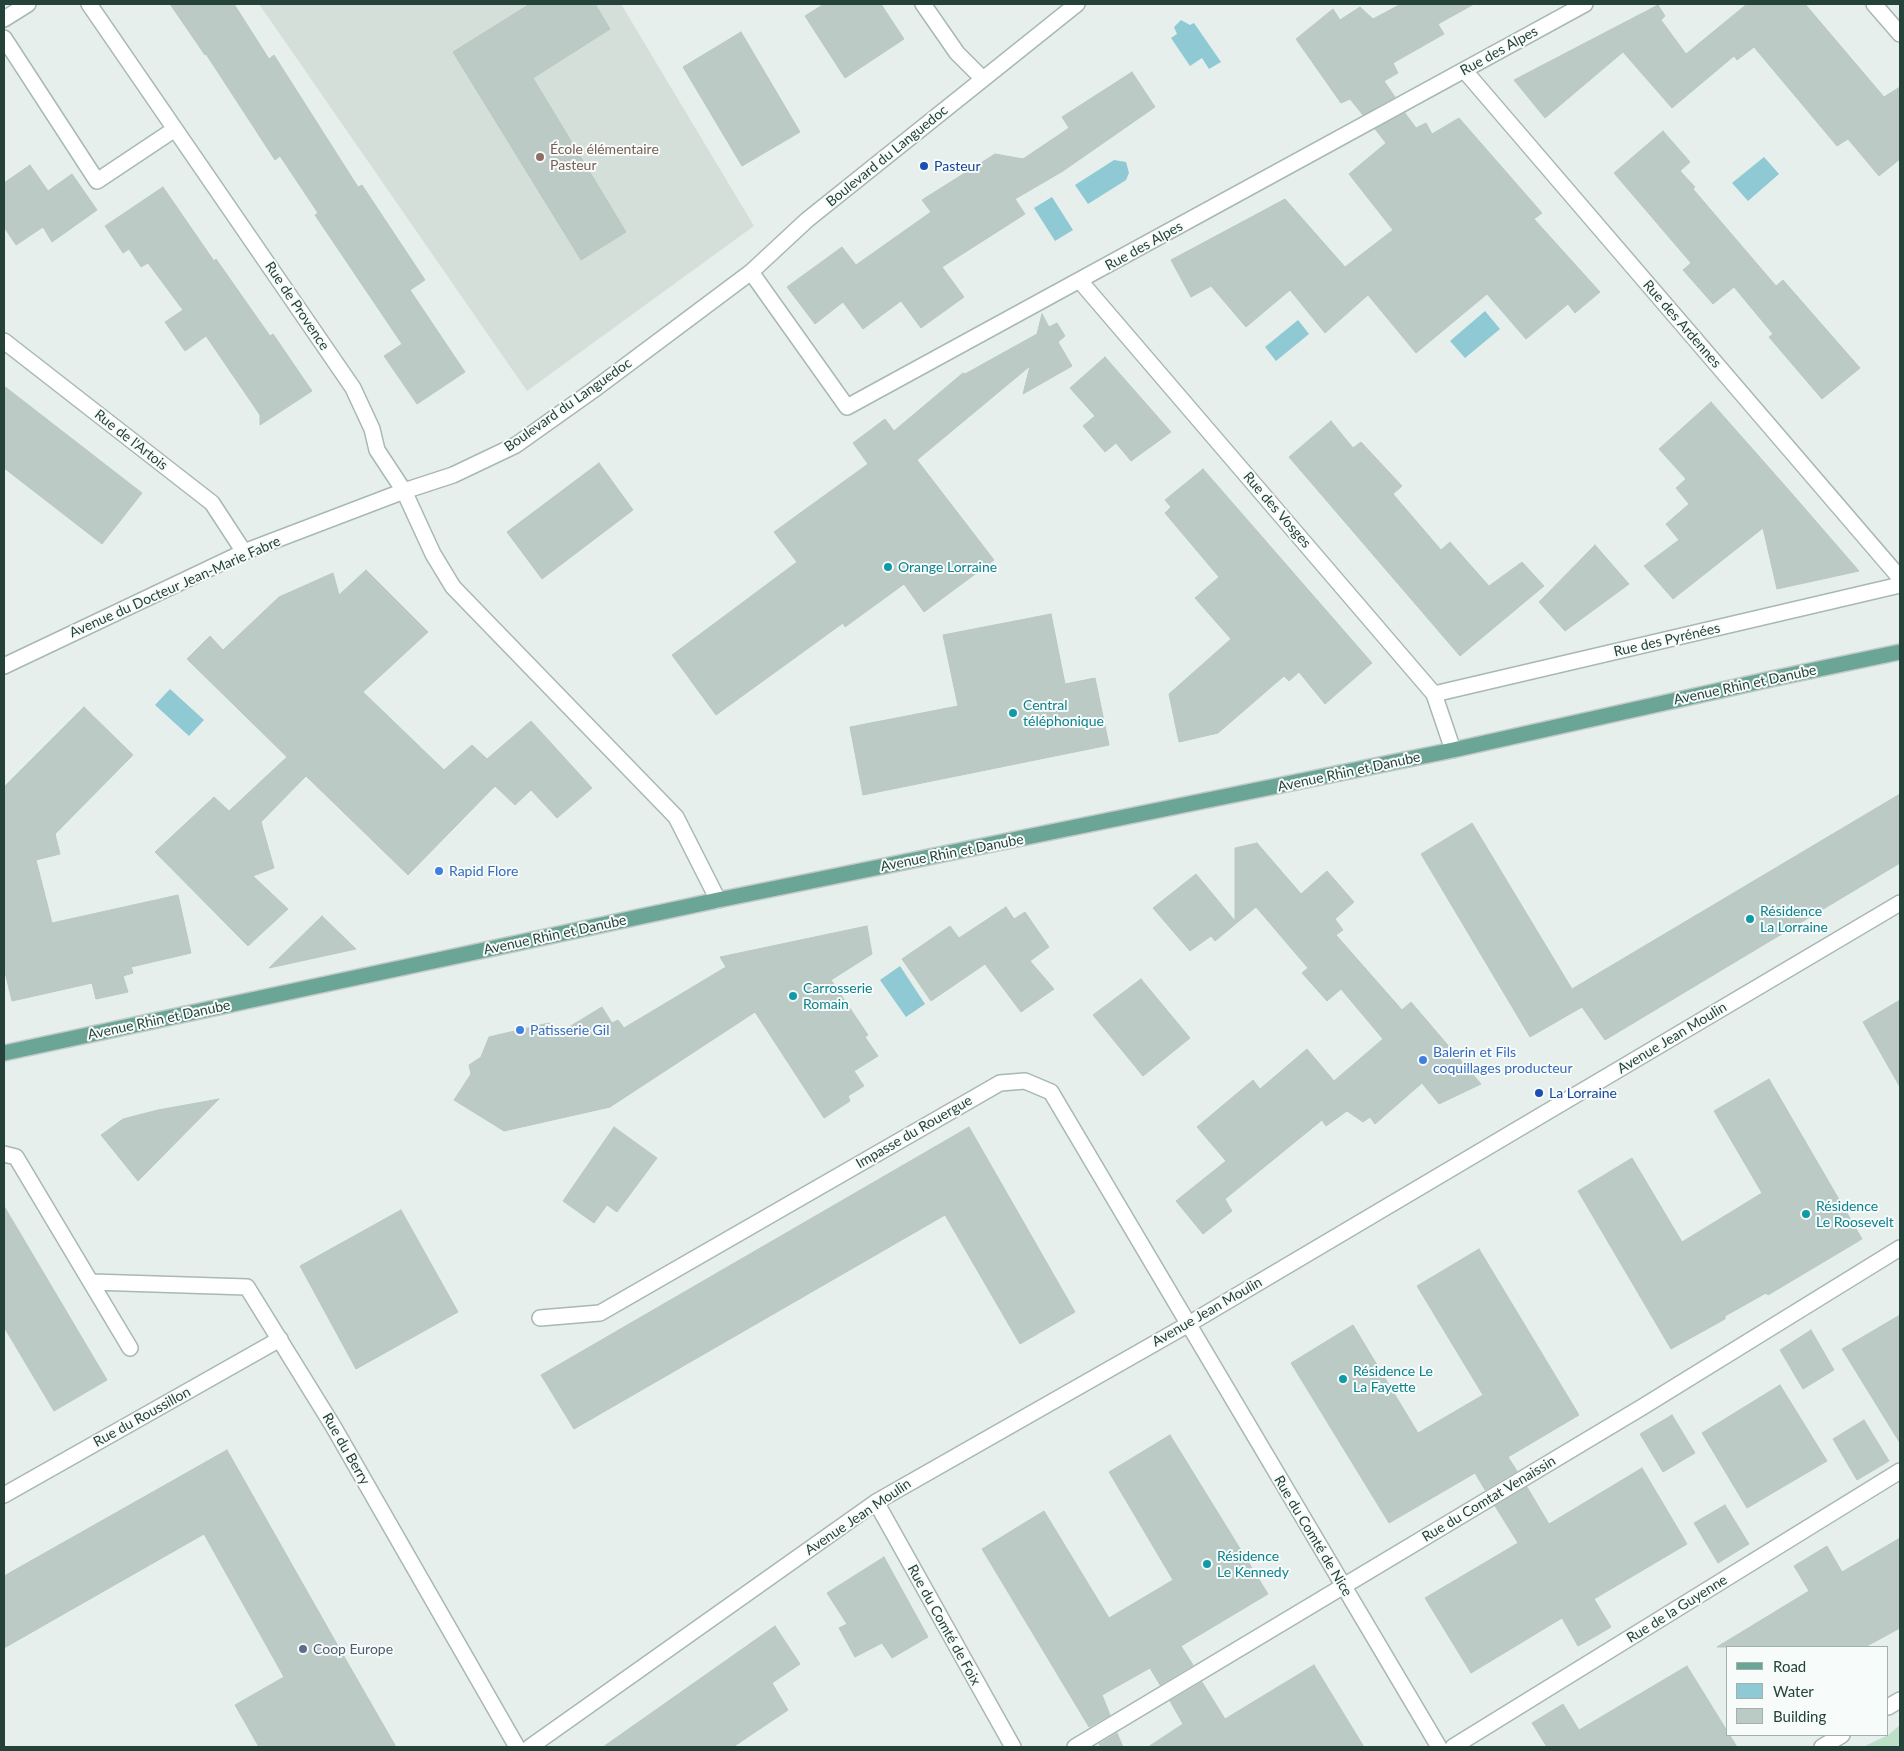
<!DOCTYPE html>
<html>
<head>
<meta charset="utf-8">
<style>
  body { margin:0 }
  #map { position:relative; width:1904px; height:1751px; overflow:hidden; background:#e6efeb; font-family:Lato,sans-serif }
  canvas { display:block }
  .frame { position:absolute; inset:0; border:5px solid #24423a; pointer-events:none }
  .legend { position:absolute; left:1726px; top:1646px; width:162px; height:90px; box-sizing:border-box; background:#f7fbf9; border:1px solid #a3b1ad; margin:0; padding:6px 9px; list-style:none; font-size:15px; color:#24423a }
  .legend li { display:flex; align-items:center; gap:10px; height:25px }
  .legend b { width:25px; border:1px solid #a3b1ad }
</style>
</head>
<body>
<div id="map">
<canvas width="1904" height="1751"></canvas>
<div class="frame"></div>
<ul class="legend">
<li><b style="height:6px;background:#6aa596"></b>Road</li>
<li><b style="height:14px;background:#8ec9d4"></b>Water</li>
<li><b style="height:14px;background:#bbcac4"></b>Building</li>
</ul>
</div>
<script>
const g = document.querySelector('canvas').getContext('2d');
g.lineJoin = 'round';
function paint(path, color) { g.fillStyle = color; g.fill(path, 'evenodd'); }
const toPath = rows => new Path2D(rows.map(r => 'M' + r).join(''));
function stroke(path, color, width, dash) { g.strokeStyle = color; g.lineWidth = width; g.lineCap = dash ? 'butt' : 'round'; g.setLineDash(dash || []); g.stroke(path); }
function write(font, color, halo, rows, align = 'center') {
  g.font = font + ' Lato,sans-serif'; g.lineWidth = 4; g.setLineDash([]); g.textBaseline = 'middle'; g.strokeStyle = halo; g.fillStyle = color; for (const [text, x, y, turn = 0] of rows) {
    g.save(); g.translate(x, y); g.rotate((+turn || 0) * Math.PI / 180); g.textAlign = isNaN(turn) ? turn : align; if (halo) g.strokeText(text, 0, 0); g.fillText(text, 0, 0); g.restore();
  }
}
const built = toPath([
  [259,4,621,4,754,226,527,391]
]);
const green = toPath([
  [1900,1725,1900,1747,1863,1747,1888,1735]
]);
const water = toPath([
  [1181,20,1190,25,1194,23,1221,62,1209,69,1202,58,1190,66,1171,38,1177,34,1174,27],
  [1764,157,1779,174,1748,201,1732,183],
  [1114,160,1126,162,1129,173,1126,180,1088,204,1075,185],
  [1052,197,1073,230,1055,241,1034,208],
  [1485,311,1500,329,1465,358,1450,341],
  [1298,320,1309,334,1276,361,1265,347],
  [170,689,204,720,189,736,155,705],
  [900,966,925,1004,906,1017,880,980]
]);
const building = toPath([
  [170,4,234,4,269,59,274,55,358,187,362,185,425,280,410,290,465,372,417,404,384,356,402,344,315,215,318,213,280,156,275,160,206,54,205,55,170,4],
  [530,4,595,4,610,29,533,78,626,232,581,260,453,52,530,4],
  [824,4,881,4,904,39,845,78,805,16,824,4],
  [1401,4,1474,4,1438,24,1444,34,1393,63,1398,73,1384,81,1395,97,1363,115,1350,99,1341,103,1296,39,1333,9,1340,20,1360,7,1373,19,1401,4],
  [1747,4,1805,4,1884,97,1900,87,1900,159,1879,176,1848,139,1837,146,1754,47,1737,60,1734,56,1672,108,1623,52,1545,118,1514,80,1658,5,1665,16,1661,20,1686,54,1747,4],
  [741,32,800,132,742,166,683,67,741,32],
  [1132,72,1155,107,1063,171,1015,199,1025,214,942,267,964,297,921,328,901,301,863,329,843,302,815,324,787,287,842,247,856,265,931,212,922,200,995,154,1023,159,1069,128,1062,117,1132,72],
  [1405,113,1416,128,1426,123,1432,134,1459,118,1542,213,1534,219,1600,292,1575,313,1568,304,1526,339,1487,294,1416,353,1368,295,1325,333,1290,290,1246,327,1211,286,1191,297,1171,260,1285,199,1345,267,1393,230,1349,174,1386,143,1375,129,1405,113],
  [1663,131,1690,162,1680,171,1695,187,1693,189,1776,286,1783,280,1860,368,1822,399,1769,337,1773,334,1734,287,1713,304,1683,270,1691,263,1614,173,1663,131],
  [30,165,48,191,72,174,97,210,52,242,43,227,16,245,4,227,4,183,30,165],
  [163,187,214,261,216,259,270,336,273,334,312,391,260,425,260,415,206,336,185,351,165,322,183,310,148,263,141,267,129,249,123,253,105,226,163,187],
  [1042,314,1049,327,1057,323,1065,336,1058,342,1072,366,1023,394,1030,366,917,460,994,560,924,612,904,584,845,627,843,623,716,715,672,655,797,562,774,532,868,464,853,443,885,419,894,431,963,373,965,374,1037,334,1042,314],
  [1105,357,1171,432,1131,461,1116,443,1105,452,1083,426,1095,416,1070,388,1105,357],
  [4,386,142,493,102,544,4,468,4,386],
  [1711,402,1787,488,1859,571,1777,589,1763,528,1673,599,1644,566,1679,540,1666,524,1689,504,1676,488,1686,479,1659,449,1711,402],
  [1331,421,1353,448,1361,442,1402,486,1393,494,1441,550,1450,542,1489,586,1522,562,1544,586,1460,656,1289,457,1331,421],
  [599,463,633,510,542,579,507,532,599,463],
  [1203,469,1372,663,1325,704,1299,672,1289,681,1284,676,1218,733,1179,742,1169,694,1231,639,1195,598,1219,577,1165,513,1171,507,1165,500,1203,469],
  [1595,545,1629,584,1565,631,1539,602,1595,545],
  [366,570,428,632,363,692,444,770,472,745,487,759,531,721,592,788,557,818,531,790,515,805,495,786,408,875,306,776,261,822,274,868,253,876,288,909,248,946,155,852,214,797,229,811,287,757,187,659,210,636,223,650,279,597,333,573,339,595,366,570],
  [1051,614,1065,684,1095,678,1109,745,863,795,850,727,958,706,943,635,1051,614],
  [84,707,133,755,55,834,60,854,36,860,52,923,178,895,191,953,131,967,133,973,123,976,128,992,96,999,92,983,12,1001,4,968,4,787,84,707],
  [1900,794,1900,863,1605,1040,1582,1007,1530,1037,1421,854,1472,823,1572,989,1900,794],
  [1257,843,1301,894,1327,871,1354,902,1335,919,1343,930,1336,935,1402,1010,1411,1002,1481,1084,1439,1104,1422,1083,1375,1124,1370,1117,1363,1122,1347,1111,1326,1126,1322,1120,1225,1199,1232,1211,1203,1234,1176,1201,1226,1161,1197,1127,1253,1080,1260,1089,1307,1049,1334,1081,1383,1039,1341,989,1327,1001,1302,973,1308,968,1256,907,1215,941,1211,936,1190,951,1153,908,1196,874,1235,921,1235,848,1257,843],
  [1006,907,1014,919,1025,912,1049,947,1030,961,1054,989,1021,1012,985,964,931,1001,902,959,950,926,959,938,1006,907],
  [322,916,356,949,269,968,322,916],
  [867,926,872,954,831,980,868,1035,865,1037,878,1056,854,1071,864,1086,848,1096,850,1101,824,1118,755,1012,610,1107,504,1131,454,1100,471,1074,469,1065,481,1057,489,1037,549,1023,559,1033,602,1007,612,1023,618,1020,624,1028,726,967,720,957,867,926],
  [1141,979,1190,1038,1143,1076,1093,1015,1141,979],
  [1900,1000,1900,1087,1863,1022,1900,1000],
  [1769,1079,1862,1239,1768,1295,1766,1293,1725,1316,1725,1319,1671,1349,1578,1191,1632,1158,1682,1242,1762,1193,1714,1111,1769,1079],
  [219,1099,138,1181,101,1135,123,1119,158,1110,219,1099],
  [614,1127,657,1158,617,1212,607,1205,594,1223,563,1201,614,1127],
  [969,1127,1075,1312,1020,1344,945,1215,574,1429,541,1375,969,1127],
  [4,1206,107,1380,54,1411,4,1327,4,1206],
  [401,1210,458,1312,356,1369,300,1266,401,1210],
  [1479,1249,1579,1415,1508,1457,1517,1471,1485,1490,1475,1473,1389,1523,1291,1363,1353,1325,1418,1433,1483,1395,1417,1286,1479,1249],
  [1900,1315,1900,1443,1842,1349,1900,1315],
  [1811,1330,1834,1370,1803,1389,1780,1350,1811,1330],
  [1780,1385,1827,1461,1747,1508,1702,1433,1780,1385],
  [1672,1415,1695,1453,1663,1472,1640,1434,1672,1415],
  [1864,1420,1889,1461,1857,1480,1833,1439,1864,1420],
  [1170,1435,1268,1594,1181,1646,1193,1665,1160,1685,1150,1668,1102,1695,1110,1715,1089,1727,982,1549,1044,1511,1109,1618,1173,1580,1109,1472,1170,1435],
  [227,1450,338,1646,396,1747,259,1747,235,1705,284,1677,204,1534,4,1648,4,1576,227,1450],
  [1642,1468,1687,1544,1594,1599,1611,1627,1596,1636,1578,1646,1562,1618,1471,1673,1425,1598,1518,1543,1495,1506,1527,1487,1549,1524,1642,1468],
  [1725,1505,1749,1544,1718,1563,1694,1523,1725,1505],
  [1900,1538,1900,1628,1865,1647,1717,1647,1809,1591,1794,1566,1827,1546,1842,1572,1900,1538],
  [884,1557,928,1637,892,1658,882,1643,855,1657,839,1628,847,1624,827,1593,884,1557],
  [775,1626,800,1664,772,1683,788,1710,733,1747,603,1747,775,1626],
  [1314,1665,1364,1747,1148,1747,1183,1724,1170,1701,1202,1682,1225,1719,1314,1665],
  [1687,1666,1737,1747,1547,1747,1532,1723,1563,1704,1579,1730,1687,1666],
  [1117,1733,1123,1747,1101,1747,1099,1744,1117,1733]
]);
const minor = toPath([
  [89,4,353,388,372,429,377,450,404,491,433,554,453,587,676,817,718,900],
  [923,4,957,53,983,79],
  [1874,4,1900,34],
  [4,19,28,4],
  [4,38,97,181,175,129],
  [1464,70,1900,578],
  [751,272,847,407,1585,4],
  [1080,281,1434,694,1453,750],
  [4,341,212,503,244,552],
  [4,666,244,552,404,491,453,475,516,445,592,391,751,272,807,220,1077,4],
  [1434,694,1900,585],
  [4,1154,16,1157,130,1348],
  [92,1282,247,1287,333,1426,517,1747],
  [540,1318,600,1313,1000,1083,1025,1081,1051,1092,1439,1747],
  [4,1495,280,1339],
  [876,1502,1013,1747],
  [1888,1707,1900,1700],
  [530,1747,876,1502,1187,1325,1900,903],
  [1075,1747,1644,1406,1900,1248],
  [1453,1747,1900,1471],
  [1822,1747,1842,1735]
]);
const major = toPath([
  [4,1053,718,900,1453,750,1771,679,1900,652]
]);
const markers = [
  [540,157,5,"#8d6e63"],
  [924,166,5,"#1a4fb4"],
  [888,567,5,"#0f9aa8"],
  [1013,713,5,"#0f9aa8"],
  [439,871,5,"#3f7fe0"],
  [1750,919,5,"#0f9aa8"],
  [793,996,5,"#0f9aa8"],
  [520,1030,5,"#3f7fe0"],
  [1423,1060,5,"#3f7fe0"],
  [1539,1093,5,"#1a4fb4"],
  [1806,1214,5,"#0f9aa8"],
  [1343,1379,5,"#0f9aa8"],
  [1207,1564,5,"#0f9aa8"],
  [303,1649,5,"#5c6f8a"]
];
const streetNames = [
  ["Rue des Alpes",1499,51,-29],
  ["Boulevard du Languedoc",887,156,-39],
  ["Rue des Alpes",1144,246,-29],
  ["Rue de Provence",297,306,56],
  ["Rue des Ardennes",1682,324,49],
  ["Boulevard du Languedoc",568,405,-35],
  ["Rue de l'Artois",131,440,38],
  ["Rue des Vosges",1277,510,49],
  ["Avenue du Docteur Jean-Marie Fabre",175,587,-24],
  ["Rue des Pyrénées",1667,640,-13],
  ["Avenue Rhin et Danube",1745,685,-12],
  ["Avenue Rhin et Danube",1349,772,-12],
  ["Avenue Rhin et Danube",952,853,-11],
  ["Avenue Rhin et Danube",555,935,-12],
  ["Avenue Rhin et Danube",159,1020,-12],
  ["Avenue Jean Moulin",1672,1038,-31],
  ["Impasse du Rouergue",914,1132,-30],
  ["Avenue Jean Moulin",1207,1312,-30],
  ["Rue du Roussillon",142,1417,-29],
  ["Rue du Berry",346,1449,60],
  ["Rue du Comtat Venaissin",1489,1499,-31],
  ["Avenue Jean Moulin",858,1517,-34],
  ["Rue du Comté de Nice",1313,1536,59],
  ["Rue de la Guyenne",1677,1609,-32],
  ["Rue du Comté de Foix",944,1625,61]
];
const educationNames = [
  ["École élémentaire",550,149],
  ["Pasteur",550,165]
];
const transitNames = [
  ["Pasteur",934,166],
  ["La Lorraine",1549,1093]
];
const cultureNames = [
  ["Orange Lorraine",898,567],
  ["Central",1023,705],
  ["téléphonique",1023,721],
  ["Résidence",1760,911],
  ["La Lorraine",1760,927],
  ["Carrosserie",803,988],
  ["Romain",803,1004],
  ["Résidence",1816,1206],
  ["Le Roosevelt",1816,1222],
  ["Résidence Le",1353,1371],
  ["La Fayette",1353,1387],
  ["Résidence",1217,1556],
  ["Le Kennedy",1217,1572]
];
const shopNames = [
  ["Rapid Flore",449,871],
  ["Patisserie Gil",530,1030],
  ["Balerin et Fils",1433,1052],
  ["coquillages producteur",1433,1068]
];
const serviceNames = [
  ["Coop Europe",313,1649]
];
paint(built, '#d4dfda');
paint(green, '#bfe0c8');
paint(water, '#8ec9d4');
paint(building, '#bbcac4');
stroke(building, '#b8c9c2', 1);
stroke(minor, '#a8b8b2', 18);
stroke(major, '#c2cac8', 18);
stroke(minor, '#fff', 15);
stroke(major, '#6aa596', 15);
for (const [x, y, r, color] of markers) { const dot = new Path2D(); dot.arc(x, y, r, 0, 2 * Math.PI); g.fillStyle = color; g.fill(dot); stroke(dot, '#f7fbf9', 2); }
write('14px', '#24423a', '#f7fbf9', streetNames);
write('14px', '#785e54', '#f7fbf9', educationNames, 'left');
write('14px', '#164399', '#f7fbf9', transitNames, 'left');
write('14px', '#0d838f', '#f7fbf9', cultureNames, 'left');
write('14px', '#366cbe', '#f7fbf9', shopNames, 'left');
write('14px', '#4e5e75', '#f7fbf9', serviceNames, 'left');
</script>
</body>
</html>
